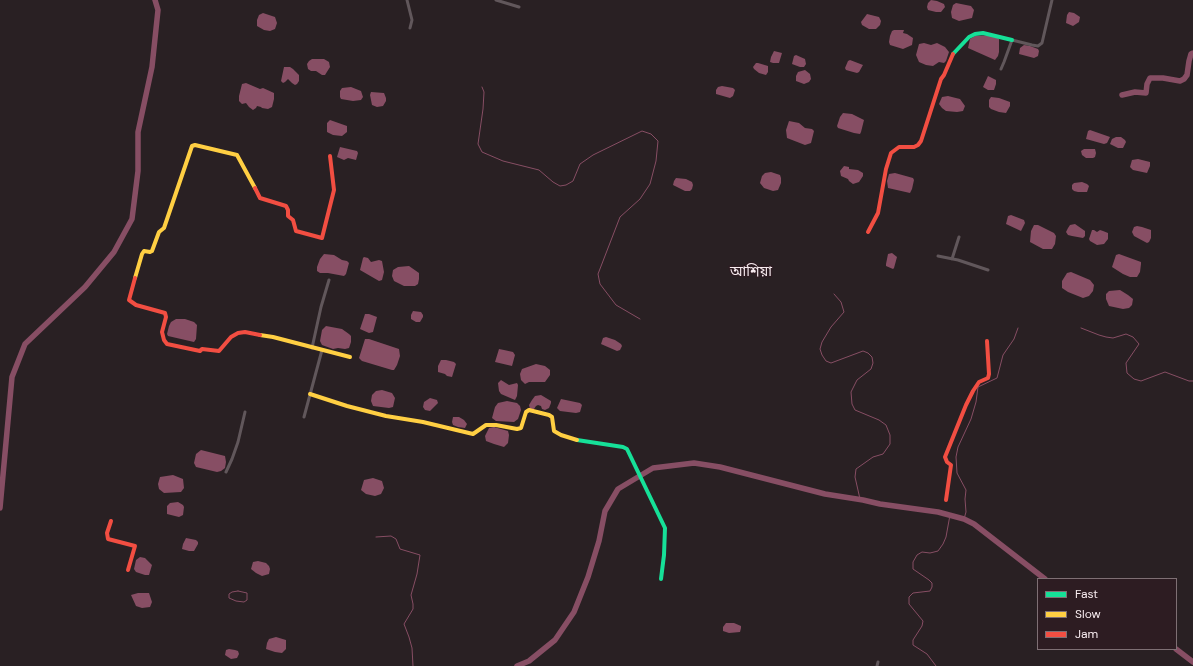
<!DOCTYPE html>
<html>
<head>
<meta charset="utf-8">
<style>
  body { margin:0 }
  #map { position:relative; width:1193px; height:666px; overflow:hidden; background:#292023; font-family:"DM Sans",sans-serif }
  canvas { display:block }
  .legend { position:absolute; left:1037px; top:578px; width:140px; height:72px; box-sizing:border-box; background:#2d1c22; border:1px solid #7e6f74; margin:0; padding:5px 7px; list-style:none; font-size:12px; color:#f7ebef }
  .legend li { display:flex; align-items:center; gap:8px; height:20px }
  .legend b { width:20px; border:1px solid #7e6f74 }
</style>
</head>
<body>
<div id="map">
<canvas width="1193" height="666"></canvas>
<ul class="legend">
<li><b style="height:5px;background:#16e098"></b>Fast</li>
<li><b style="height:5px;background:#ffcf43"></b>Slow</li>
<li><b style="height:5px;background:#f24e42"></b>Jam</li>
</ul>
</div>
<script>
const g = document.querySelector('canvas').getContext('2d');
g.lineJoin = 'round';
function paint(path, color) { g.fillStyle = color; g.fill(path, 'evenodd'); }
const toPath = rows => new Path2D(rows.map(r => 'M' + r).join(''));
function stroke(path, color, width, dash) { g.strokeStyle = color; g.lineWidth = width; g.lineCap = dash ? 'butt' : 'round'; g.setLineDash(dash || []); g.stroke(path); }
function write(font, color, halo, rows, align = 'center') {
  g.font = font + ' "DM Sans","Noto Sans Bengali",sans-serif'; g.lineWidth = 3; g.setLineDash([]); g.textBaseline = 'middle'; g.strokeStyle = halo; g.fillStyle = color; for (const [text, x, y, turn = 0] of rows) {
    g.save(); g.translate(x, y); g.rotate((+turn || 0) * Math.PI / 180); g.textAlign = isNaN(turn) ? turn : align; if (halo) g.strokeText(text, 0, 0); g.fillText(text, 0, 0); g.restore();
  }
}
const water = toPath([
  [931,0,937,1,944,4,945,7,941,12,936,12,928,10,927,7,928,3],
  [956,3,971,6,974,10,972,18,959,21,952,18,951,12,953,5],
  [1069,12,1074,13,1080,17,1079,22,1073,26,1066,23,1067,15],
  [263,13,275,17,277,23,275,29,270,31,264,30,257,26,257,20,259,15],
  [867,14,879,17,881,21,880,25,876,29,869,29,862,25,861,22],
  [894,30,904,30,903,33,907,34,913,38,912,45,903,49,890,45,889,42,890,36,892,31],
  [994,35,999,39,999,52,998,56,995,60,968,48,970,39,975,36],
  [924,43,931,45,937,43,945,47,949,52,946,61,944,63,939,62,933,66,926,65,919,62,916,55,919,44],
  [1024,45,1030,46,1038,49,1039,51,1038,56,1034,58,1019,54,1020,48],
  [774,51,782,53,779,63,773,63,770,62,771,57],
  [796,55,805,59,806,64,804,67,800,67,792,64,794,56],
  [312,59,324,59,329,62,330,67,325,75,322,75,316,71,311,71,308,69,307,64,309,61],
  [850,60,863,65,859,72,857,73,846,70,845,68,848,61],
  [756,63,758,63,768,66,768,72,766,75,759,73,754,69,753,67],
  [284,67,290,67,293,69,299,75,299,81,297,84,295,85,292,83,288,79,285,82,283,83,281,81],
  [805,70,810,74,811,79,809,82,804,84,796,81,796,76,798,72],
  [988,76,996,80,996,84,994,90,988,90,983,87],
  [246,83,260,89,263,88,274,93,274,99,272,107,268,109,262,108,261,107,257,106,256,108,253,110,249,107,246,103,242,104,239,101,239,96,242,84],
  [722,86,733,88,735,90,733,96,730,98,716,94,716,90,718,87],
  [351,87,361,91,363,97,361,100,353,101,341,99,340,97,340,91,342,88],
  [371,92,384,93,386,98,386,101,383,106,377,107,372,105,370,95],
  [948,96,960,99,965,106,963,111,957,112,946,111,942,108,939,104,942,97],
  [991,97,999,98,1010,102,1010,106,1006,113,999,112,991,109,989,107,989,100],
  [843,113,852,114,864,120,861,132,860,134,854,133,838,128,837,126,840,117],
  [330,120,347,126,347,132,342,136,333,135,327,132,327,123],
  [789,121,799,123,805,128,812,129,814,131,811,143,805,145,787,138,786,130],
  [1090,130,1110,137,1107,143,1104,144,1086,139,1088,131],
  [1116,137,1121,137,1125,140,1126,142,1123,148,1118,148,1110,144,1112,139],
  [340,147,357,151,358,153,356,160,348,158,344,160,337,157],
  [1084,149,1095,149,1096,153,1095,157,1093,158,1086,158,1082,155,1081,151],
  [1138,159,1150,162,1150,166,1147,173,1133,170,1130,167,1132,160],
  [844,166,849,167,849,169,858,170,863,173,863,176,859,182,853,184,849,181,848,179,841,176,840,171],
  [771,172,780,175,781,178,781,183,778,190,773,191,764,188,760,183,762,176,765,173],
  [895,173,913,178,914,180,912,189,910,193,888,188,887,181,889,174],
  [676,178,686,179,692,182,693,185,692,189,690,191,685,191,673,185,674,181],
  [1082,182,1087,184,1089,186,1087,192,1078,192,1074,191,1072,189,1072,185,1074,183],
  [1011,215,1024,220,1025,223,1021,231,1006,224,1008,216],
  [1075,224,1085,231,1085,236,1083,238,1072,236,1068,235,1066,232,1068,228,1070,225],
  [1034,225,1038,225,1054,233,1056,236,1055,244,1052,249,1043,249,1030,242,1031,231],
  [1137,226,1142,227,1151,230,1151,238,1149,242,1147,243,1134,236,1132,232,1134,227],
  [1092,230,1094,230,1097,232,1100,230,1103,231,1108,233,1108,239,1104,244,1097,245,1090,241,1089,239],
  [892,253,897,257,894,268,893,269,886,266,886,264,888,254],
  [324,254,334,255,342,260,347,261,349,263,346,274,344,276,328,273,320,273,317,271,317,267,320,259],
  [1119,254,1141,262,1141,264,1140,272,1137,277,1130,277,1123,274,1112,267,1116,255],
  [364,257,368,258,371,262,379,260,382,261,384,272,382,280,379,281,360,270,363,258],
  [409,266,419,273,419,279,418,284,415,286,404,286,394,281,392,276,393,270,398,267],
  [1071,272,1090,280,1094,285,1093,291,1089,296,1083,298,1068,292,1062,288,1062,281,1067,273],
  [1120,290,1128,295,1133,299,1132,305,1129,308,1123,309,1109,306,1106,299,1106,294,1109,291],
  [413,311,421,312,423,315,423,317,420,322,416,322,411,319,411,315],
  [365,314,369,314,377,317,373,332,369,333,360,329],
  [176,319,185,319,194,322,197,325,196,339,194,342,168,336,167,334,169,326,171,322],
  [326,326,342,329,349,334,351,336,351,342,349,348,345,349,338,348,333,349,322,345,320,341,322,330],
  [606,337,615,340,621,344,622,346,620,350,617,351,601,344,603,338],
  [365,339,369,339,399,349,400,356,397,365,394,370,392,370,362,361,359,358],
  [499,349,504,350,513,352,515,355,512,366,495,362],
  [441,360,446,360,454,362,456,364,452,377,447,376,445,374,438,372,438,366],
  [536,364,545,366,550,370,550,375,545,382,529,382,525,384,521,380,520,374,522,369],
  [501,380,509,385,517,383,518,385,517,396,515,400,501,394,499,391,498,383],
  [382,390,392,393,395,398,393,407,389,408,373,406,371,401,372,395,376,391],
  [541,395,551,401,551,403,549,408,545,410,542,409,541,406,538,405,536,406,534,409,530,409,529,405,532,400,535,396],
  [430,398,437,400,438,403,430,411,425,410,423,407,424,402],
  [561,399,580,403,582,405,580,412,576,413,560,411,557,408],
  [507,401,517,403,520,406,521,410,518,419,514,422,496,421,492,418,495,407,498,403],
  [453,417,459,417,464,420,467,424,465,428,458,427,453,425,452,422],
  [494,427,508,431,509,435,508,443,504,447,494,444,486,441,485,436,489,428],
  [201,450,225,456,226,462,225,468,221,471,217,472,196,467,194,463,196,454],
  [173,475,183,479,184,488,181,492,164,493,159,489,158,484,160,477],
  [373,478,382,481,384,488,381,494,375,496,366,494,361,490,364,480],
  [178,502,183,505,184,507,183,515,179,517,167,514,167,506,170,503],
  [186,538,196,540,198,542,198,544,194,551,189,551,182,549,183,544],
  [140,557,145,558,152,565,149,575,145,575,136,572,134,569,136,560],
  [258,561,266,563,269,566,270,569,269,574,262,576,256,573,251,569,253,562],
  [138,593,149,593,152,602,150,607,142,608,136,606,131,595],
  [726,623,734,623,741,626,741,628,740,632,729,633,723,631,723,627],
  [276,637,286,640,286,649,282,653,275,652,266,649,267,643,269,639],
  [229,649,235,650,238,651,239,654,237,658,231,659,225,655,226,650]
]);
const stream = toPath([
  [482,87,484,92,483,109,478,144,482,152,503,161,539,170,553,182,560,186,566,185,573,181,580,164,593,155,642,131,651,134,658,141,656,161,650,184,640,199,620,217,598,274,600,284,616,305,640,319],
  [834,294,841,302,844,312,831,327,822,342,820,349,822,355,826,361,831,363,863,351,868,353,872,357,873,363,871,369,857,380,851,392,852,404,855,410,879,420,886,425,890,435,890,444,883,454,873,457,856,469,855,477,860,499],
  [1081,328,1099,335,1106,337,1113,338,1126,334,1133,337,1139,344,1126,363,1127,373,1134,379,1141,381,1165,372,1189,381,1193,381],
  [964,519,966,512,965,499,966,490,957,473,956,457,958,447,971,419,976,402,978,387,997,378,1003,355,1014,339,1018,328],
  [376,537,391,536,396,539,400,549,420,555,417,574,411,595,413,604,413,609,404,624,409,637,412,648,413,666],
  [238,591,247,593,247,600,244,602,236,601,229,598,229,594,232,592,238,591],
  [936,666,927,654,913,645,913,640,922,626,923,621,909,604,909,597,913,593,930,591,932,587,932,583,929,580,913,569,913,562,917,555,922,552,930,553,938,551,943,544,946,537,950,515]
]);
const river = toPath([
  [1122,95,1135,92,1146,93,1147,84,1150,78,1163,78,1180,81,1184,79,1187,75,1189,61,1191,54,1193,53],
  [0,508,12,377,25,344,85,287,114,252,132,219,138,171,138,132,152,67,158,10,155,0],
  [1176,649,1193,662],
  [517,666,529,661,555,640,574,612,588,577,599,541,605,511,618,489,653,468,694,463,720,467,825,494,863,500,880,504,938,512,964,519,974,524,1045,579]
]);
const street = toPath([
  [407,0,412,20,410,28],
  [496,0,519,7],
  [1001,69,1004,62,1012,40,1032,45,1038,46,1042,43,1052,0],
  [938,256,958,260,988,270],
  [952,259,959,237],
  [312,348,321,307,329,280],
  [304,417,322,350],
  [226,472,232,459,238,442,245,412],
  [877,666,878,662]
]);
const fast = toPath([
  [953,54,969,37,975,34,983,33,1012,40],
  [577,440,623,447,627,449,665,528,664,555,661,579]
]);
const slow = toPath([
  [135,278,142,254,144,251,150,252,152,251,159,232,164,228,192,146,195,145,237,155,255,188],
  [260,335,273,337,350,357],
  [310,394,347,406,386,416,423,422,473,434,486,425,496,425,517,429,521,428,526,412,529,410,549,415,552,417,554,431,561,435,577,440]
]);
const jam = toPath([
  [255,188,260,198,286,206,288,210,288,216,293,220,296,231,322,238,334,190,330,156],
  [868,232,878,213,886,169,891,153,899,147,914,147,918,145,921,141,941,79,944,75,953,54],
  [135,278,129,300,136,305,165,313,166,317,162,332,164,340,167,344,200,351,202,349,219,351,231,337,238,333,245,332,260,335],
  [946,500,951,465,947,462,945,457,966,405,973,391,979,382,988,378,989,374,987,341],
  [111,521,107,533,108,539,135,546,128,570]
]);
const quarterNames = [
  ["আশিয়া",751,272]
];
paint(water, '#874e64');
stroke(stream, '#874e64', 1);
stroke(river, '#874e64', 5.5);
stroke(street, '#61575b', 3);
stroke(fast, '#16e098', 4);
stroke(slow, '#ffcf43', 4);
stroke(jam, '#f24e42', 4);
write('14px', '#f7ebef', '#2d1c22', quarterNames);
</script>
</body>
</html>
